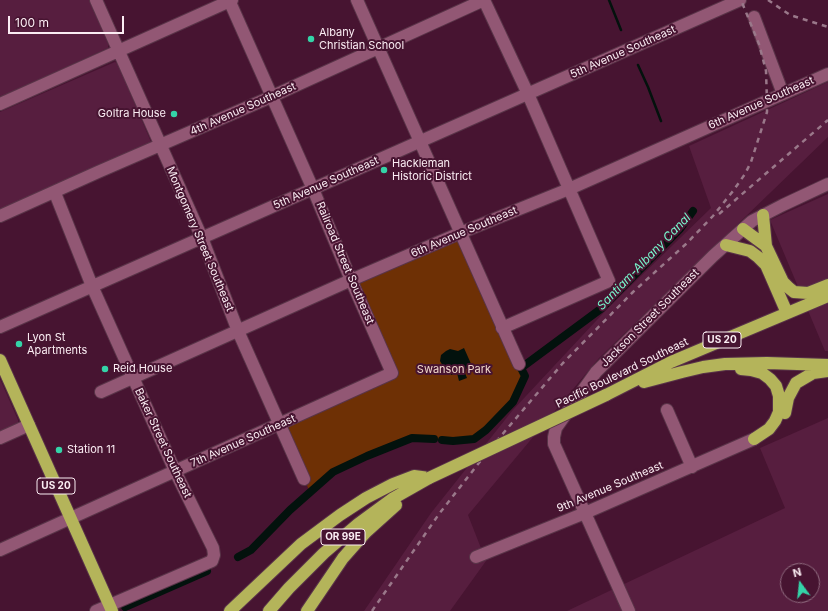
<!DOCTYPE html>
<html>
<head>
<meta charset="utf-8">
<style>
  body { margin:0 }
  #map { position:relative; width:828px; height:611px; overflow:hidden; background:#471431; font-family:Inter,sans-serif }
  canvas { display:block }
  .north { position:absolute; left:780px; top:563px; width:40px; height:40px; box-sizing:border-box; background:#471431; border:1px solid #8f6b7f; border-radius:50%; rotate:345deg; font-size:11px; font-weight:700; line-height:16px; text-align:center; color:#fbedf3 }
  .north::after { content:''; display:block; margin:auto; width:14px; height:18px; background:#34d4a8; clip-path:polygon(50% 0,100% 100%,50% 72%,0 100%) }
  .scale { position:absolute; left:8px; top:16px; width:116px; height:18px; box-sizing:border-box; border:2px solid #fbedf3; border-top:0; padding-left:5px; font-size:12px; line-height:14px; white-space:nowrap; color:#fbedf3; -webkit-text-stroke:3px #471431; paint-order:stroke }
</style>
</head>
<body>
<div id="map">
<canvas width="828" height="611"></canvas>
<div class="north">N</div>
<div class="scale">100 m</div>
</div>
<script>
const g = document.querySelector('canvas').getContext('2d');
g.lineJoin = 'round';
function paint(path, color) { g.fillStyle = color; g.fill(path, 'evenodd'); }
const toPath = rows => new Path2D(rows.map(r => 'M' + r).join(''));
function stroke(path, color, width, dash) { g.strokeStyle = color; g.lineWidth = width; g.lineCap = dash ? 'butt' : 'round'; g.setLineDash(dash || []); g.stroke(path); }
function write(font, color, halo, rows, align = 'center') {
  g.font = font + ' Inter,sans-serif'; g.lineWidth = 4; g.setLineDash([]); g.textBaseline = 'middle'; g.strokeStyle = halo; g.fillStyle = color; for (const [text, x, y, turn = 0] of rows) {
    g.save(); g.translate(x, y); g.rotate((+turn || 0) * Math.PI / 180); g.textAlign = isNaN(turn) ? turn : align; if (halo) g.strokeText(text, 0, 0); g.fillText(text, 0, 0); g.restore();
  }
}
const built = toPath([
  [0,0,89,0,108,43,108,48,0,97],
  [115,62,118,64,151,142,148,144,0,210,0,112],
  [828,82,828,137,599,358,468,515,486,561,450,611,364,611,431,513,512,411,609,307,711,208,689,146],
  [828,194,828,351,825,351,770,220],
  [0,379,18,420,18,423,0,432],
  [828,418,828,611,567,611,785,508,760,448],
  [788,571,812,571,812,595,788,595]
]);
const green = toPath([
  [460,233,525,376,513,402,486,430,474,439,453,441,412,438,367,456,333,472,310,492,279,425,392,373,351,280]
]);
const water = toPath([
  [464,348,472,366,466,369,465,373,467,378,459,381,457,373,451,375,449,369,444,368,440,361,441,355,446,351,450,349,458,351]
]);
const stream = toPath([
  [609,0,621,30],
  [638,65,648,87,661,121]
]);
const canal = toPath([
  [442,440,453,441,474,439,486,430,513,402,525,376,521,368,602,308,680,229,693,211],
  [238,557,251,550,290,510,333,472,367,456,412,438,434,439],
  [125,607,207,571]
]);
const minor = toPath([
  [96,0,202,238,238,331,304,479],
  [357,0,519,364],
  [484,0,528,94,609,281,502,328],
  [754,17,783,94],
  [0,104,232,0],
  [55,193,92,286,175,471,213,548,214,555,212,561,96,611],
  [0,216,98,172,264,100,484,0],
  [0,327,740,0],
  [101,392,351,280,460,233,569,189,828,74],
  [667,410,692,467],
  [0,438,29,425],
  [0,550,392,373,351,280,313,189,229,0],
  [476,557,585,513,754,439],
  [629,611,554,444,554,437,556,428,596,372,713,256,743,229,752,221,783,205,828,184]
]);
const highway = toPath([
  [763,215,766,246,783,282,789,288,794,292,808,293,828,285],
  [743,229,766,246],
  [726,245,750,251,758,257,766,265,770,274,787,313],
  [0,360,112,611],
  [741,369,751,370,762,373,770,379,776,386,779,396,779,412,775,421,769,429,754,439],
  [644,382,682,372,703,367,725,364,767,363,828,365],
  [606,395,671,362,828,296],
  [785,413,788,398,796,383,813,373,828,371],
  [230,611,301,544,340,515,366,498,393,484,414,476,429,478],
  [269,611,289,588,324,553,358,524,392,499,429,478],
  [307,611,343,558,366,532,396,505]
]);
const rail = toPath([
  [768,0,790,15,828,27],
  [719,214,828,120],
  [372,611,439,514,489,450,563,363,633,292,686,244,713,216,733,191,745,174,751,162,767,112,767,101,766,71,759,44,741,0]
]);
const highwayBridge = toPath([
  [429,478,606,395]
]);
const markers = [
  [311,39,4,"#34d4a8"],
  [174,114,4,"#34d4a8"],
  [384,170,4,"#34d4a8"],
  [19,344,4,"#34d4a8"],
  [105,369,4,"#34d4a8"],
  [59,450,4,"#34d4a8"]
];
const shields = [
  [722,340,38],
  [56,486,38],
  [343,537,44]
];
const shieldNames = [
  ["US 20",722,340],
  ["US 20",56,486],
  ["OR 99E",343,537]
];
const poiNames = [
  ["Albany",319,33],
  ["Christian School",319,46],
  ["Goltra House",166,114,"right"],
  ["Hackleman",392,164],
  ["Historic District",392,177],
  ["Lyon St",27,338],
  ["Apartments",27,351],
  ["Reid House",113,369],
  ["Station 11",67,450]
];
const streetNames = [
  ["5th Avenue Southeast",623,52,-24],
  ["6th Avenue Southeast",761,103,-24],
  ["4th Avenue Southeast",243,109,-24],
  ["5th Avenue Southeast",326,183,-24],
  ["6th Avenue Southeast",464,232,-23],
  ["Montgomery Street Southeast",200,239,67],
  ["Railroad Street Southeast",345,263,67],
  ["Jackson Street Southeast",650,318,-45],
  ["Pacific Boulevard Southeast",622,373,-26],
  ["7th Avenue Southeast",243,441,-24],
  ["Baker Street Southeast",163,443,65],
  ["9th Avenue Southeast",610,487,-23]
];
const parkNames = [
  ["Swanson Park",454,370]
];
const waterNames = [
  ["Santiam-Albany Canal",644,262,-46]
];
paint(built, '#571e3f');
paint(green, '#6e3005');
paint(water, '#03120d');
stroke(stream, '#03120d', 2.5);
stroke(canal, '#03120d', 8);
stroke(minor, '#593448', 14);
stroke(highway, '#593448', 14);
stroke(minor, '#925774', 12);
stroke(highway, '#b4b45a', 12);
stroke(rail, '#9a788a', 2.5, [5, 5]);
stroke(highwayBridge, '#593448', 14, []);
stroke(highwayBridge, '#b4b45a', 12);
for (const [x, y, r, color] of markers) { const dot = new Path2D(); dot.arc(x, y, r, 0, 2 * Math.PI); g.fillStyle = color; g.fill(dot); stroke(dot, '#471431', 1.5); }
for (const [x, y, w] of shields) { const box = new Path2D(); box.roundRect(x - w / 2, y - 8, w, 16, 3); g.fillStyle = '#471431'; g.fill(box); stroke(box, '#fbedf3', 1); }
write('bold 10px', '#fbedf3', null, shieldNames);
write('11px', '#fbedf3', '#471431', poiNames, 'left');
write('11px', '#fbedf3', '#471431', streetNames);
write('11px', '#f0d8cb', '#471431', parkNames);
write('italic 12px', '#78facf', '#471431', waterNames);
</script>
</body>
</html>
